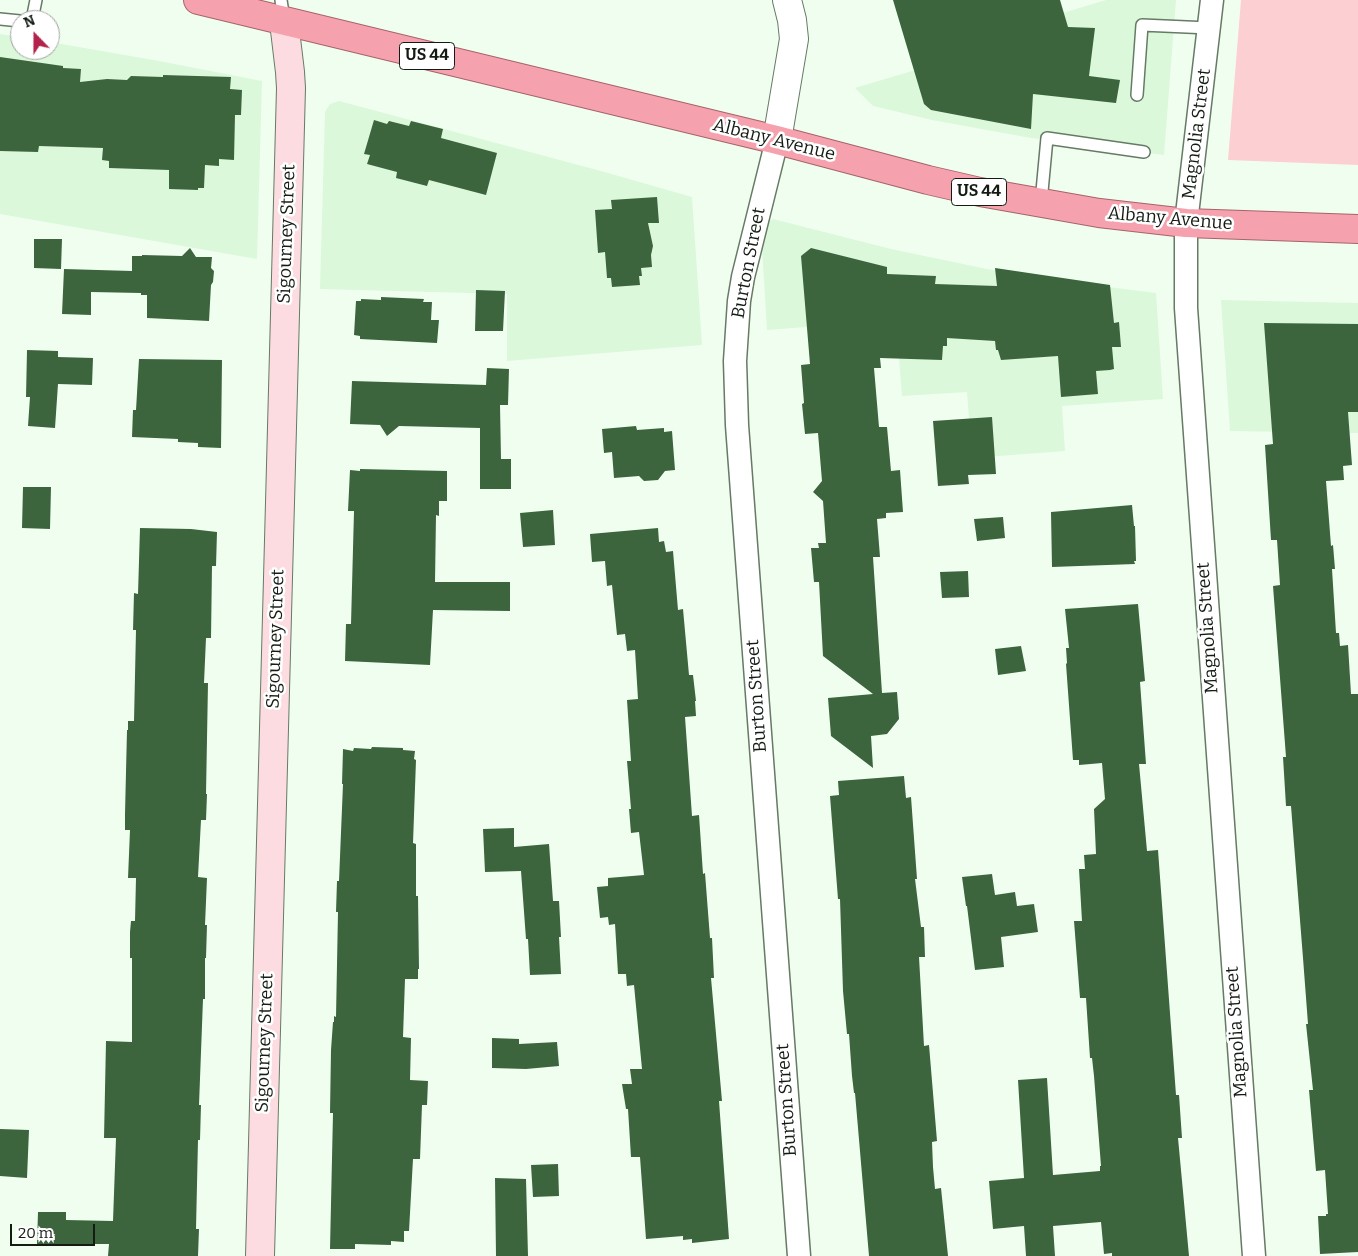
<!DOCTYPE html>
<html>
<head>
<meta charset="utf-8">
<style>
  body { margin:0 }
  #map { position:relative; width:1358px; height:1256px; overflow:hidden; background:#f0fef0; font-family:Bitter,serif }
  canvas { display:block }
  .north { position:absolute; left:10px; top:10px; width:50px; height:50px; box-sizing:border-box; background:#fff; border:1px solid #a1a4a1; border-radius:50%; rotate:338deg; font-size:14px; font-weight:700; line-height:20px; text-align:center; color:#131b13 }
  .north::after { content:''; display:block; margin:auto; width:18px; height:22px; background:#b3224a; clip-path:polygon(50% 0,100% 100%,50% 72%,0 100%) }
  .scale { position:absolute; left:10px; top:1224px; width:85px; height:22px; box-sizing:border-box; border:2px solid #131b13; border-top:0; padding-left:6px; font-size:15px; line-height:18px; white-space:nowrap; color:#131b13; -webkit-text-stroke:4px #fff; paint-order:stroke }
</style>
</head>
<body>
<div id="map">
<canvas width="1358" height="1256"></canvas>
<div class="north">N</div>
<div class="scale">20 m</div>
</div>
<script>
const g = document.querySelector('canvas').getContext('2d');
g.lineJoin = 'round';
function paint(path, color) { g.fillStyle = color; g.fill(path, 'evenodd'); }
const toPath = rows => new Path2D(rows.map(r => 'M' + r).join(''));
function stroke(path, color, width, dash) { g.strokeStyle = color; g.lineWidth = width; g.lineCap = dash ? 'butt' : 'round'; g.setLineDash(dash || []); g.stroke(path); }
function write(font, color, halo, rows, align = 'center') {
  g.font = font + ' Bitter,serif'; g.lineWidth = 5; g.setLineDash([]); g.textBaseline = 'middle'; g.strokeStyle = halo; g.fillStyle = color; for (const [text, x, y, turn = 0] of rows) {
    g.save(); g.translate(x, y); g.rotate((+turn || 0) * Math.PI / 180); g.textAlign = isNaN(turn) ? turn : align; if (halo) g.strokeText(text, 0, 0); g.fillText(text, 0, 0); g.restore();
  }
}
const built = toPath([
  [1106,0,1176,0,1164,155,1031,138,932,120,873,106,855,88,1036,34,1036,21],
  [0,34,20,37,20,50,50,50,50,42,159,61,262,81,257,259,0,214],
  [339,101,601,171,692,197,702,345,507,361,507,294,320,289,325,112,330,104],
  [773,219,891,249,987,269,1053,280,1156,293,1163,399,1062,406,1065,451,972,458,967,392,902,396,896,320,767,330,761,231,767,222],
  [1221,300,1358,303,1358,433,1230,431]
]);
const green = toPath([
  [1241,0,1358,0,1358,165,1228,160]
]);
const building = toPath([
  [893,0,1060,0,1068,27,1095,28,1089,76,1120,80,1116,103,1033,94,1031,129,931,110,924,104],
  [0,57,63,66,63,68,81,69,80,82,107,79,127,80,131,76,163,77,163,75,231,77,230,89,242,90,241,115,235,115,234,160,219,159,219,166,205,165,204,188,198,188,198,190,169,189,169,170,109,168,109,161,102,160,103,148,39,146,38,152,0,151],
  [374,120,387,124,389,121,409,126,411,121,443,129,441,138,497,153,486,195,429,180,427,186,396,178,397,172,367,164,370,155,364,154],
  [657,197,659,223,648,223,653,246,651,255,652,267,641,268,642,276,639,276,640,285,612,287,611,278,607,278,605,252,598,253,595,210,612,209,611,200],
  [34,239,62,239,61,269,34,268],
  [190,248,196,257,212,257,211,268,214,271,213,282,211,285,209,321,147,318,147,295,141,295,141,293,91,292,91,315,62,314,64,269,132,271,132,256,142,256,142,255,182,256],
  [811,248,887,267,887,274,936,276,935,284,997,286,995,268,1110,285,1114,323,1119,322,1121,347,1112,347,1114,369,1110,370,1096,371,1098,394,1061,397,1058,356,1001,360,998,350,996,350,995,341,947,338,947,346,943,346,942,360,880,358,881,368,874,368,879,427,887,427,891,471,900,470,903,512,886,513,886,518,877,519,880,557,873,557,882,693,897,692,899,719,887,734,871,736,873,768,831,736,828,698,873,694,823,656,819,582,814,582,811,548,819,548,818,543,826,543,823,501,813,492,822,481,818,433,805,434,802,404,804,403,801,365,810,364,801,256],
  [476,290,505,291,503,331,475,331],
  [381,297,424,299,423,302,432,302,431,320,439,320,437,343,360,339,360,336,354,335,356,301,361,301,361,299,381,300],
  [1264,323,1358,324,1358,412,1348,412,1352,465,1343,466,1344,480,1326,481,1331,546,1333,545,1335,569,1332,569,1336,633,1339,633,1340,646,1348,645,1351,694,1358,694,1358,1252,1320,1254,1318,1216,1326,1216,1326,1214,1328,1214,1325,1170,1316,1171,1309,1090,1313,1090,1306,1024,1308,1024,1303,958,1291,806,1286,806,1283,757,1286,757,1273,586,1280,585,1277,540,1271,540,1265,445,1273,444],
  [27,350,58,351,58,357,93,358,92,385,58,384,55,428,28,426,30,397,26,397],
  [139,359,222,360,221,448,198,447,198,443,178,442,178,439,132,437,133,410,136,410],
  [487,368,509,369,508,405,500,405,501,459,511,459,511,489,480,489,480,428,399,426,387,436,380,425,350,424,352,381,486,385],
  [992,417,996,474,968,475,969,484,938,486,933,421],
  [636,426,637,430,664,428,664,432,672,431,675,470,665,471,658,480,644,481,639,476,614,478,612,452,604,453,602,429],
  [360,469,447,471,447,501,439,501,439,516,436,515,435,582,510,582,510,611,433,610,430,665,345,661,346,624,351,624,354,511,348,511,350,470,360,471],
  [23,487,51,487,50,529,22,528],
  [1132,505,1134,526,1135,526,1136,561,1134,561,1135,564,1052,567,1051,512],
  [553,510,555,545,523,547,520,513],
  [1003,517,1005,538,977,541,974,519],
  [140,528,191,529,217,532,216,566,212,566,211,638,206,638,204,683,208,683,206,794,207,794,206,820,201,820,198,877,207,878,205,925,207,925,206,958,205,958,205,999,203,999,199,1105,201,1105,200,1140,198,1140,196,1229,199,1229,198,1256,108,1256,109,1244,37,1244,38,1212,66,1212,66,1220,113,1221,116,1138,104,1138,106,1041,132,1042,132,958,130,958,130,932,131,921,135,921,136,878,128,878,130,830,125,830,125,814,127,730,128,730,128,721,134,721,136,630,133,630,134,593,138,594],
  [658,528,659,542,664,541,666,552,673,551,678,610,683,609,689,675,693,675,696,701,695,701,696,716,685,717,692,816,699,815,703,874,705,873,710,938,712,938,714,978,711,978,722,1101,719,1101,729,1239,692,1243,692,1239,683,1240,683,1236,646,1239,640,1157,631,1157,628,1109,626,1109,622,1084,632,1084,630,1069,642,1069,634,985,627,986,626,974,618,974,615,924,609,925,608,917,600,918,597,887,608,886,608,878,644,875,639,832,631,833,629,809,631,809,627,761,631,761,627,700,638,699,635,650,627,651,625,634,617,635,612,585,607,586,605,561,592,562,590,534],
  [968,571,969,597,942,598,940,572],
  [1138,604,1145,681,1140,682,1146,764,1139,764,1147,851,1158,850,1176,1095,1179,1095,1182,1138,1178,1138,1189,1256,1112,1256,1112,1253,1104,1254,1101,1222,1053,1226,1055,1256,1026,1256,1024,1226,993,1229,989,1181,1024,1178,1018,1080,1047,1078,1053,1175,1100,1171,1100,1166,1101,1166,1094,1076,1092,1058,1090,1058,1086,998,1080,998,1074,921,1082,921,1079,869,1085,869,1084,855,1096,854,1094,809,1105,799,1102,763,1079,765,1079,760,1073,760,1066,664,1067,663,1066,648,1069,648,1065,609],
  [1021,646,1026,671,998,675,995,649],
  [372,747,403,748,403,750,415,751,414,759,416,760,413,843,416,844,416,896,418,896,419,969,418,969,418,979,405,979,403,1037,411,1038,410,1080,428,1081,427,1105,422,1105,420,1159,413,1159,409,1231,404,1231,404,1242,391,1241,391,1245,355,1244,355,1249,330,1249,333,1113,330,1113,331,1050,333,1022,334,1022,334,1016,336,1017,338,912,336,912,337,881,339,881,343,784,342,784,343,749,353,751,354,748,371,749],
  [904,776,906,798,911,797,917,879,915,879,921,927,924,927,925,957,919,957,924,1046,929,1045,937,1141,932,1142,933,1167,935,1189,941,1188,948,1256,869,1256,855,1093,854,1093,852,1076,849,1034,847,1034,843,991,840,899,838,899,830,796,839,795,838,781],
  [514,828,514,847,549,844,553,901,559,901,561,937,559,937,561,974,530,975,528,939,526,939,521,871,485,872,483,829],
  [992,874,995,895,1015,892,1017,906,1034,904,1038,932,1001,937,1004,967,975,970,967,906,966,906,962,877],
  [492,1038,519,1039,519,1044,557,1042,559,1066,526,1069,492,1068],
  [0,1129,29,1130,27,1178,0,1176],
  [558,1164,559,1196,533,1197,531,1165],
  [495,1178,526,1179,528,1256,496,1256]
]);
const service = toPath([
  [281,0,284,20],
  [0,19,20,21],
  [32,20,36,0],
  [1137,95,1142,25,1209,28],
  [1041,202,1047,138,1144,152]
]);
const minor = toPath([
  [1212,0,1186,223,1186,308,1254,1256],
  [777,140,743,277,739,301,735,361,737,425,799,1256]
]);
const tertiary = toPath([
  [777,140,794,39,792,20,787,0]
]);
const secondary = toPath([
  [260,1256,291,88,290,72,284,22]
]);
const trunk = toPath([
  [198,0,777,140,928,180,980,192,1099,213,1186,223,1358,229]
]);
const shields = [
  [427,56,55],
  [979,192,55]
];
const shieldNames = [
  ["US 44",427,56],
  ["US 44",979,192]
];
const streetNames = [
  ["Magnolia Street",1197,134,-83],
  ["Albany Avenue",774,140,14],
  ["Albany Avenue",1170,219,5],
  ["Sigourney Street",287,234,-88],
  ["Burton Street",749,263,-79],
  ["Magnolia Street",1208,628,-94],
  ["Sigourney Street",276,639,-88],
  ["Burton Street",757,696,-94],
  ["Magnolia Street",1237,1032,-94],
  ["Sigourney Street",265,1043,-88],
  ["Burton Street",787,1100,-94]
];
paint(built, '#dbf8da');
paint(green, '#fccfd3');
paint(building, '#3c653d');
stroke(service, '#667a65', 14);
stroke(minor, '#667a65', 25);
stroke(tertiary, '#667a65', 30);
stroke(secondary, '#667a65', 30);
stroke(trunk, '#a5636a', 30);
stroke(service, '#fff', 11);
stroke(minor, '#fff', 22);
stroke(tertiary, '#fff', 28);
stroke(secondary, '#fcdce0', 28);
stroke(trunk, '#f6a2ae', 28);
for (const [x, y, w] of shields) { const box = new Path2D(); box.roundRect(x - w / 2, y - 13.5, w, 27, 4); g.fillStyle = '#fff'; g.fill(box); stroke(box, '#131b13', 1); }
write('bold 16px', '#131b13', null, shieldNames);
write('18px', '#131b13', '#fff', streetNames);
</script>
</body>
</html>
